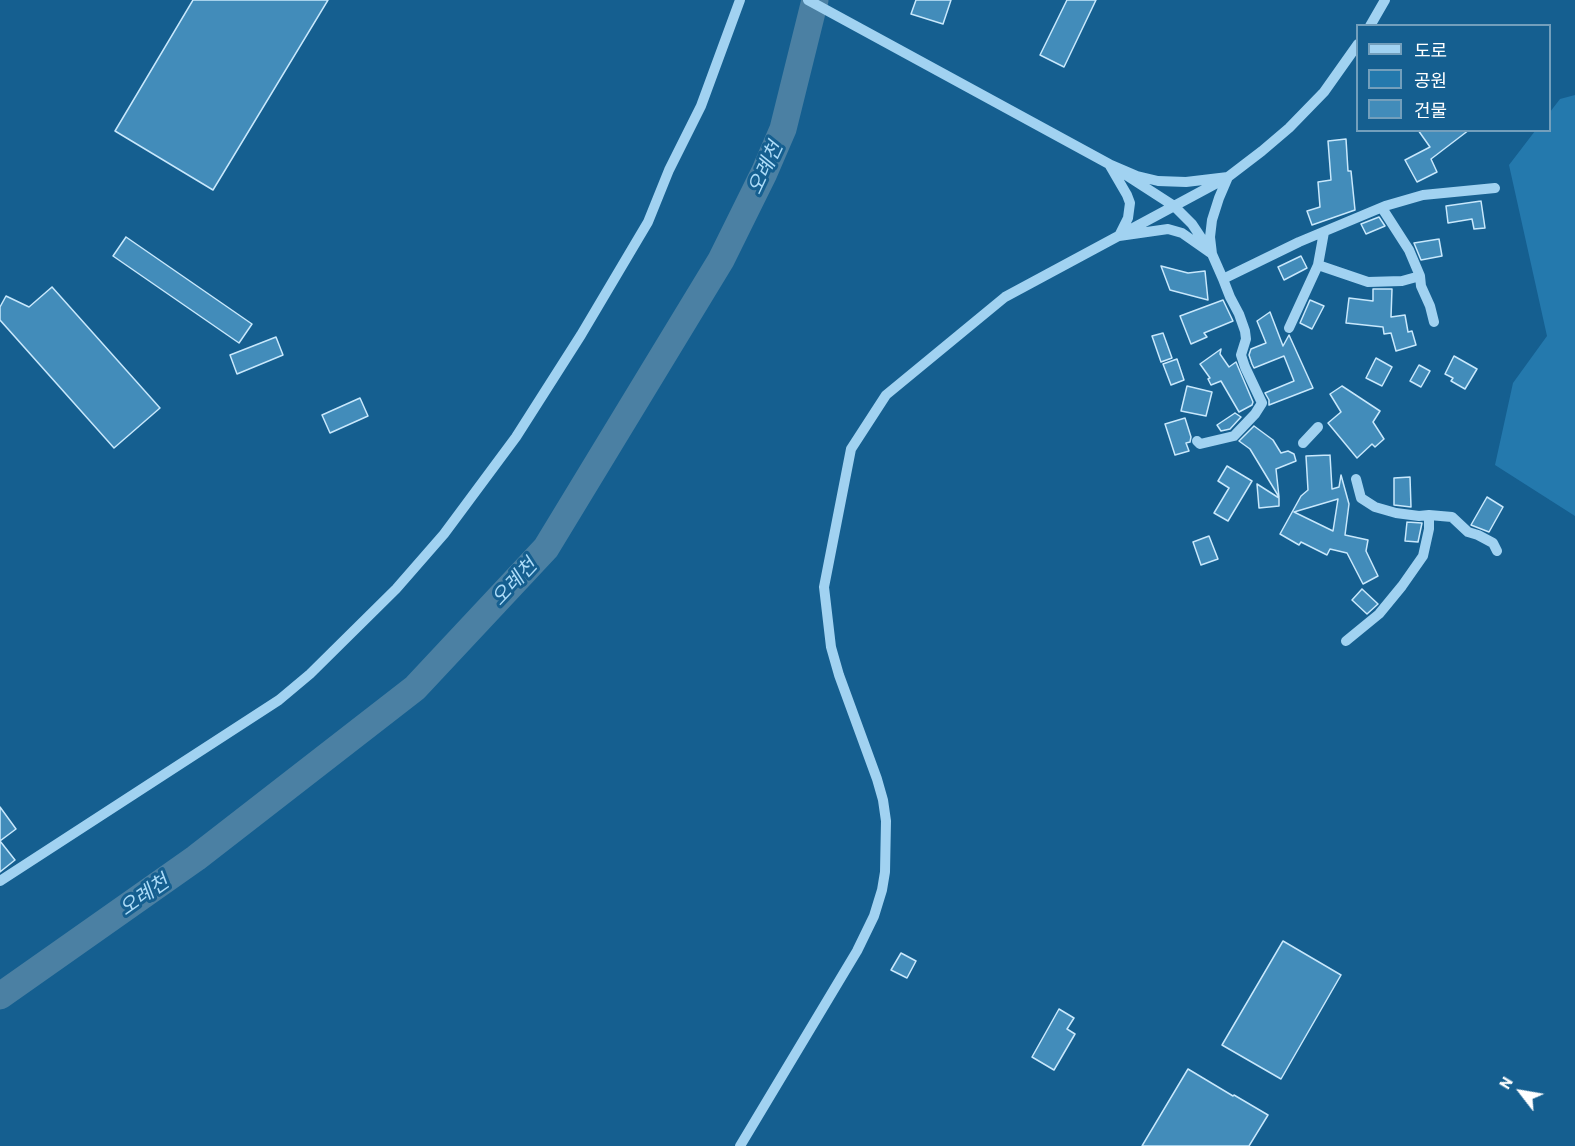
<!DOCTYPE html>
<html>
<head>
<meta charset="utf-8">
<style>
  body { margin:0 }
  #map { position:relative; width:1575px; height:1146px; overflow:hidden; background:#155f90; font-family:Barlow,"Noto Sans KR",sans-serif }
  canvas { display:block }
  .legend { position:absolute; left:1356px; top:24px; width:195px; height:108px; box-sizing:border-box; background:#155f90; border:2px solid #739fbc; margin:0; padding:8px 10px; list-style:none; font-size:18px; color:#fff }
  .legend li { display:flex; align-items:center; gap:12px; height:30px }
  .legend b { width:30px; border:2px solid #739fbc }
  .north { position:absolute; left:1491px; top:1062px; width:60px; height:60px; -webkit-text-stroke:4px #155f90; paint-order:stroke; rotate:301deg; font-size:16px; font-weight:700; line-height:24px; text-align:center; color:#fff }
  .north::after { content:''; display:block; margin:auto; width:21px; height:27px; background:#fff; clip-path:polygon(50% 0,100% 100%,50% 72%,0 100%) }
</style>
</head>
<body>
<div id="map">
<canvas width="1575" height="1146"></canvas>
<ul class="legend">
<li><b style="height:8px;background:#a1d2f1"></b>도로</li>
<li><b style="height:16px;background:#2479ad"></b>공원</li>
<li><b style="height:16px;background:#428cba"></b>건물</li>
</ul>
<div class="north">N</div>
</div>
<script>
const g = document.querySelector('canvas').getContext('2d');
g.lineJoin = 'round';
function paint(path, color) { g.fillStyle = color; g.fill(path, 'evenodd'); }
const toPath = rows => new Path2D(rows.map(r => 'M' + r).join(''));
function stroke(path, color, width, dash) { g.strokeStyle = color; g.lineWidth = width; g.lineCap = dash ? 'butt' : 'round'; g.setLineDash(dash || []); g.stroke(path); }
function write(font, color, halo, rows, align = 'center') {
  g.font = font + ' Barlow,"Noto Sans KR",sans-serif'; g.lineWidth = 6; g.setLineDash([]); g.textBaseline = 'middle'; g.strokeStyle = halo; g.fillStyle = color; for (const [text, x, y, turn = 0] of rows) {
    g.save(); g.translate(x, y); g.rotate((+turn || 0) * Math.PI / 180); g.textAlign = isNaN(turn) ? turn : align; if (halo) g.strokeText(text, 0, 0); g.fillText(text, 0, 0); g.restore();
  }
}
const green = toPath([
  [1575,95,1575,516,1495,465,1513,383,1547,336,1509,165,1535,131,1550,130,1550,112,1560,99]
]);
const river = toPath([
  [0,996,196,858,415,688,546,548,721,260,764,173,783,129,815,0]
]);
const building = toPath([
  [193,0,328,0,213,190,115,131,193,0],
  [916,0,951,0,943,24,911,14,916,0],
  [1067,0,1096,0,1064,67,1040,55,1067,0],
  [1418,130,1469,130,1431,159,1437,172,1417,182,1405,160,1430,147,1418,130],
  [1346,139,1348,171,1351,171,1355,210,1312,225,1307,211,1320,207,1318,182,1331,180,1328,141,1346,139],
  [1481,201,1485,228,1474,229,1472,219,1448,223,1446,206,1481,201],
  [1379,217,1385,226,1366,234,1361,224,1379,217],
  [126,237,252,324,239,343,113,256,126,237],
  [1439,239,1442,256,1421,260,1414,243,1439,239],
  [1301,256,1307,268,1284,280,1278,267,1301,256],
  [1161,266,1188,273,1205,271,1208,300,1170,290,1161,266],
  [52,287,160,408,114,448,0,320,0,307,6,296,29,307,52,287],
  [1373,289,1392,289,1391,317,1405,315,1408,332,1412,331,1416,345,1396,351,1391,333,1384,334,1383,327,1346,323,1349,298,1373,301,1373,289],
  [1223,300,1233,321,1204,333,1207,337,1191,344,1180,316,1223,300],
  [1310,300,1324,306,1312,329,1300,323,1310,300],
  [1270,312,1283,346,1289,335,1313,388,1269,405,1269,400,1265,393,1294,381,1284,356,1254,368,1252,364,1249,355,1251,349,1266,343,1257,321,1270,312],
  [1163,333,1172,358,1161,362,1152,336,1163,333],
  [276,337,283,355,237,374,230,355,276,337],
  [1221,349,1220,354,1229,367,1236,362,1253,402,1252,405,1239,412,1221,381,1211,385,1208,379,1210,378,1200,364,1221,349],
  [1454,356,1477,369,1465,389,1451,381,1453,378,1445,374,1454,356],
  [1376,358,1392,367,1382,386,1366,378,1376,358],
  [1177,359,1184,380,1171,385,1163,364,1177,359],
  [1419,365,1430,371,1421,387,1410,381,1419,365],
  [1187,386,1212,392,1206,416,1181,411,1187,386],
  [1342,386,1380,411,1373,422,1384,439,1375,447,1372,444,1357,458,1328,423,1341,412,1330,394,1342,386],
  [360,398,368,416,330,433,322,415,360,398],
  [1235,413,1241,417,1230,429,1221,431,1217,425,1235,413],
  [1185,418,1191,437,1190,442,1186,443,1189,451,1175,455,1165,424,1185,418],
  [1254,426,1273,440,1281,453,1288,451,1294,454,1296,461,1276,469,1279,497,1250,449,1239,441,1254,426],
  [1330,455,1332,489,1339,487,1341,475,1349,504,1345,535,1368,540,1366,551,1378,576,1363,584,1347,553,1330,549,1327,555,1301,542,1299,545,1280,534,1301,496,1308,490,1306,456,1330,455],
  [1338,499,1333,531,1294,512,1338,499],
  [1227,466,1252,481,1228,521,1214,513,1229,488,1218,481,1227,466],
  [1410,477,1411,507,1394,505,1394,478,1410,477],
  [1257,484,1279,498,1279,506,1259,508,1257,484],
  [1487,497,1503,507,1489,532,1471,525,1487,497],
  [1407,522,1422,523,1418,542,1405,541,1407,522],
  [1209,536,1218,559,1201,565,1193,542,1209,536],
  [1362,589,1378,604,1367,614,1352,600,1362,589],
  [0,807,16,829,0,841,15,860,0,872,0,807],
  [1283,941,1341,975,1281,1079,1222,1045,1283,941],
  [901,953,916,961,907,978,891,970,901,953],
  [1059,1009,1074,1018,1067,1029,1075,1034,1054,1070,1032,1057,1059,1009],
  [1188,1069,1233,1096,1234,1095,1268,1115,1249,1146,1142,1146,1188,1069]
]);
const minor = toPath([
  [808,0,1109,164,1174,206,1192,224,1212,254,1223,279,1299,242,1385,206,1423,195,1495,188],
  [1370,26,1385,0],
  [1109,164,1137,176,1158,181,1186,182,1228,177,1219,198,1212,220,1210,237,1212,254,1182,233,1168,229,1119,236,1128,218,1130,203,1127,195,1109,164],
  [1382,208,1409,250,1420,276,1421,286,1430,306,1434,322],
  [1318,265,1368,282,1402,281,1420,276],
  [1289,328,1318,265,1324,232],
  [1197,441,1200,444,1234,436,1255,414,1262,403,1245,367,1241,355,1246,339,1245,331,1239,314,1230,297,1223,279],
  [1303,443,1318,427],
  [1356,479,1361,498,1375,507,1396,513,1419,516,1429,515,1452,517,1468,532,1478,535,1493,543,1497,551],
  [1346,641,1379,614,1402,586,1423,556,1429,529,1429,515],
  [0,881,279,700,310,674,396,589,444,534,516,437,581,335,648,222,669,170,701,106,740,0],
  [740,1146,857,951,874,916,882,890,885,872,886,821,883,800,877,779,839,675,831,647,824,587,851,449,886,395,1005,297,1228,177,1262,151,1289,128,1324,92,1358,44]
]);
const waterNames = [
  ["오례천",765,168,-65],
  ["오례천",514,582,-47],
  ["오례천",144,895,-35]
];
paint(green, '#2479ad');
stroke(river, '#4b80a3', 27);
paint(building, '#428cba');
stroke(building, '#c8e8fc', 1.5);
stroke(minor, '#a1d2f1', 10);
write('italic 20px', '#addcf8', '#155f90', waterNames);
</script>
</body>
</html>
